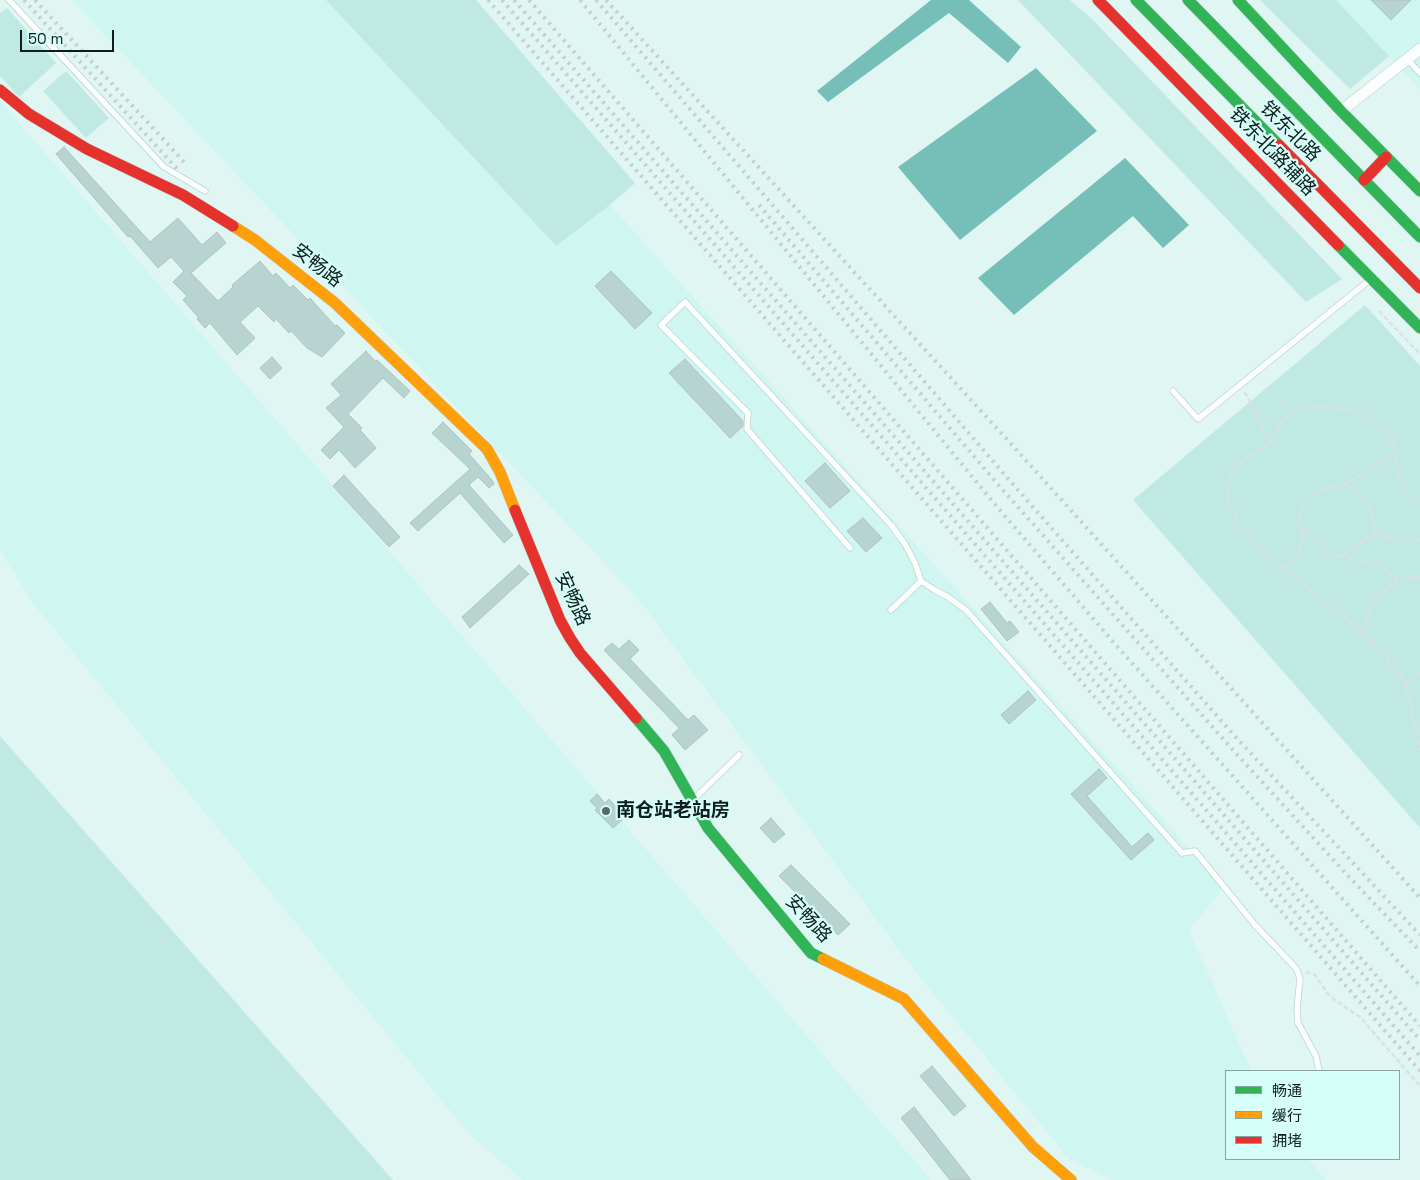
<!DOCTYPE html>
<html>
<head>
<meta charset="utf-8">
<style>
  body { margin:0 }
  #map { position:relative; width:1420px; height:1180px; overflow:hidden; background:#dff6f3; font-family:"Space Grotesk","Noto Sans SC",sans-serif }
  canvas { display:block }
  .legend { position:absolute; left:1225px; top:1070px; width:175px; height:90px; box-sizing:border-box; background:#d6fff9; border:1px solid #86a5a1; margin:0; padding:6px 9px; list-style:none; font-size:15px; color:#0f1e1c }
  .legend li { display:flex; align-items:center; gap:10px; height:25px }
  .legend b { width:25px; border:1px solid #86a5a1 }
  .scale { position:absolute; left:20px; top:30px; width:94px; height:22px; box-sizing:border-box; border:2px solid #0f1e1c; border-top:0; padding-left:6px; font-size:15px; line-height:18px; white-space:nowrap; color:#0f1e1c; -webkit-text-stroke:4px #d6fff9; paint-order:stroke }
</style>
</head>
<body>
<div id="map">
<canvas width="1420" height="1180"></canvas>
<ul class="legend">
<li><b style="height:6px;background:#30b455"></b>畅通</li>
<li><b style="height:6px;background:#ff9f0a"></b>缓行</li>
<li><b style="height:6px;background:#e5322d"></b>拥堵</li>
</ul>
<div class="scale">50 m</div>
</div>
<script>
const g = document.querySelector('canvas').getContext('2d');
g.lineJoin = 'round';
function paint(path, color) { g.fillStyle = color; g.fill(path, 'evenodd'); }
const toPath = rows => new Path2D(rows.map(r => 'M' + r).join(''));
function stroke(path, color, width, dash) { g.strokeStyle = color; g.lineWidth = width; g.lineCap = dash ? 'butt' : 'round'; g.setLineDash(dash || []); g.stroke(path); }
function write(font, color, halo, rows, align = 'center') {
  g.font = font + ' "Space Grotesk","Noto Sans SC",sans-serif'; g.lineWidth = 4.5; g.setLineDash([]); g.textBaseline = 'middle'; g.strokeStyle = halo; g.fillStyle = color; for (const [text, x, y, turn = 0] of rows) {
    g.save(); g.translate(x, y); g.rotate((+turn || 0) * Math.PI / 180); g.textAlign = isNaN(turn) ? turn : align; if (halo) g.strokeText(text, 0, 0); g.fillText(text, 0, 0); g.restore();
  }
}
const built = toPath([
  [72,0,326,0,555,246,610,205,1224,887,1189,930,1251,1071,1226,1071,1226,1159,1308,1159,1326,1180,1113,1180,1069,1159,915,971,640,601],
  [1336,0,1420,0,1420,89,1389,56],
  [0,101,333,486,931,1180,523,1180,470,1135,36,607,0,551]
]);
const green = toPath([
  [326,0,476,0,635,183,610,205,556,246],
  [1018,0,1070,0,1093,20,1342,279,1306,302],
  [1260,0,1336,0,1389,56,1350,89],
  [7,8,56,63,19,97,0,76,0,13],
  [66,71,109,118,86,138,43,91],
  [1365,305,1420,366,1420,828,1133,500],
  [0,736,393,1180,0,1180]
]);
const water = toPath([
  [931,0,969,0,1021,47,1008,63,949,13,828,102,817,91],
  [1036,68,1097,131,960,240,898,167],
  [1125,158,1189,225,1163,248,1133,216,1014,315,978,278]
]);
const building = toPath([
  [1371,0,1411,0,1391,20,1371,0],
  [64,147,150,242,178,218,202,245,217,232,226,243,191,273,218,301,233,287,232,285,260,261,273,276,276,273,290,288,293,285,308,300,310,298,335,326,337,325,345,333,322,357,307,348,291,331,289,333,276,319,274,322,258,306,240,322,255,338,237,355,210,323,205,328,197,319,199,318,183,300,187,296,173,282,184,271,171,257,158,268,130,236,128,237,56,154,64,147],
  [611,271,652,313,635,329,595,286,611,271],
  [366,351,376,362,377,360,410,391,404,398,383,378,348,414,362,428,360,430,376,448,355,468,339,450,330,459,321,450,344,427,326,408,341,395,331,384,366,351],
  [272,357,282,368,270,379,260,368,272,357],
  [685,359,743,421,743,426,730,438,669,373,685,359],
  [443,422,472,451,469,454,492,480,494,484,489,488,478,477,469,485,513,535,504,543,460,493,418,531,410,523,470,469,432,433,443,422],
  [825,463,850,491,830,508,805,481,825,463],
  [344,475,400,537,389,547,333,486,344,475],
  [863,518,882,538,866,552,847,531,863,518],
  [519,565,529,574,470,628,462,617,519,565],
  [990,602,1007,623,1010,621,1019,632,1007,641,981,609,990,602],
  [629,640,639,650,630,659,688,720,694,715,708,730,685,750,672,735,679,728,604,650,612,643,619,649,629,640],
  [1028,691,1036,700,1009,724,1001,715,1028,691],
  [1099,769,1107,778,1087,796,1132,847,1148,833,1154,840,1131,860,1071,794,1099,769],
  [597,794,605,803,609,799,618,809,615,812,622,820,613,828,595,810,597,808,590,801,597,794],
  [771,818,785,834,774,843,760,828,771,818],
  [791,865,850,924,838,935,779,876,791,865],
  [932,1066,966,1106,954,1116,920,1076,932,1066],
  [914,1107,971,1180,950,1180,901,1118,914,1107]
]);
const path = toPath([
  [1379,311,1420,354],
  [1245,392,1270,444,1249,457,1232,470,1228,489,1228,500,1234,514,1243,528,1267,554,1367,636,1384,653,1405,684,1410,702,1420,750],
  [1270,444,1280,424,1294,413,1313,406,1356,411,1373,420,1386,430,1394,443,1398,476,1403,486,1409,495,1420,504],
  [1354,479,1357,493,1370,508,1376,525,1375,533],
  [1300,527,1308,530,1318,538,1324,549,1331,555,1369,562,1378,565,1388,570,1397,583],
  [1342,556,1375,533,1393,539,1410,538,1420,541],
  [1282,567,1293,559,1300,550,1303,541,1300,516,1303,502,1315,491,1345,484,1360,476,1389,456,1396,454],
  [1362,632,1372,607,1379,595,1404,578,1420,577],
  [1405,684,1420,674],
  [1306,972,1315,975,1328,994,1336,1001,1360,1017,1420,1086]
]);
const lane = toPath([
  [9,0,164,167,205,191],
  [1407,59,1420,73],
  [1173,391,1198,419,1371,279],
  [850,548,747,429,748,413,661,325,685,302,891,525,905,544,915,563,921,581,933,589,948,597,966,610,1182,853,1195,851,1255,925,1293,965,1297,970,1300,979,1297,1009,1298,1023,1316,1056,1319,1071],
  [891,610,921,581],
  [694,799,739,755]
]);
const street = toPath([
  [1341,111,1420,49]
]);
const fast = toPath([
  [1136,0,1279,145],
  [1188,0,1420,237],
  [1238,0,1341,111,1420,191],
  [1338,245,1420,328],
  [636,718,664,751,708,828,811,953,823,959]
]);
const slow = toPath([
  [233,226,255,240,335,303,487,449,500,472,515,510],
  [823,959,904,999,1033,1147,1071,1180]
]);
const jam = toPath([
  [1098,0,1338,245],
  [0,90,29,114,87,149,183,195,233,226],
  [1279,145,1420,288],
  [1364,180,1386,157],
  [515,510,560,620,570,638,580,653,636,718]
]);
const rail = toPath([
  [24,0,178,170],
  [35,0,186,164],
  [488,0,1420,1071],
  [502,0,1420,1056],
  [514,0,1420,1040],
  [529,0,1420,1026],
  [580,0,998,508,1115,644,1420,986],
  [596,0,1010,481,1232,733,1420,935],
  [606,0,1013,446,1420,898],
  [759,205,995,481,1232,749,1349,877,1420,951]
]);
const markers = [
  [606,811,5,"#586a67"]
];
const streetNames = [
  ["铁东北路",1290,132,45],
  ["铁东北路辅路",1272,152,46],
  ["安畅路",317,266,38],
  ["安畅路",572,599,65],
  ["安畅路",808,919,47]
];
const poiNames = [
  ["南仓站老站房",616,811]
];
paint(built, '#d0f6f1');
paint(green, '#c1e9e4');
paint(water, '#75bfb8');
paint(building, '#b8d4d1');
stroke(building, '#b0c2bf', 1);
stroke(lane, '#c1d3d1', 7);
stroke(street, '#c1d3d1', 12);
stroke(fast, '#c1d3d1', 12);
stroke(slow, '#c1d3d1', 12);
stroke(jam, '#c1d3d1', 12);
stroke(path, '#dae2e0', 2.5, [5, 2.5]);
stroke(lane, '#fafefd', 5.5);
stroke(street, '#fafefd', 11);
stroke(fast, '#30b455', 11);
stroke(slow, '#ff9f0a', 11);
stroke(jam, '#e5322d', 11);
stroke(rail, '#c7cecd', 4, [2.5, 5]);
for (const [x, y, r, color] of markers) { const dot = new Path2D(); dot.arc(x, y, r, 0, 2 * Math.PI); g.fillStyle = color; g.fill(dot); stroke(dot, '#d6fff9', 2); }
write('19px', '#0f1e1c', '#d6fff9', streetNames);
write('bold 19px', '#0f1e1c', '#d6fff9', poiNames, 'left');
</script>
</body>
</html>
